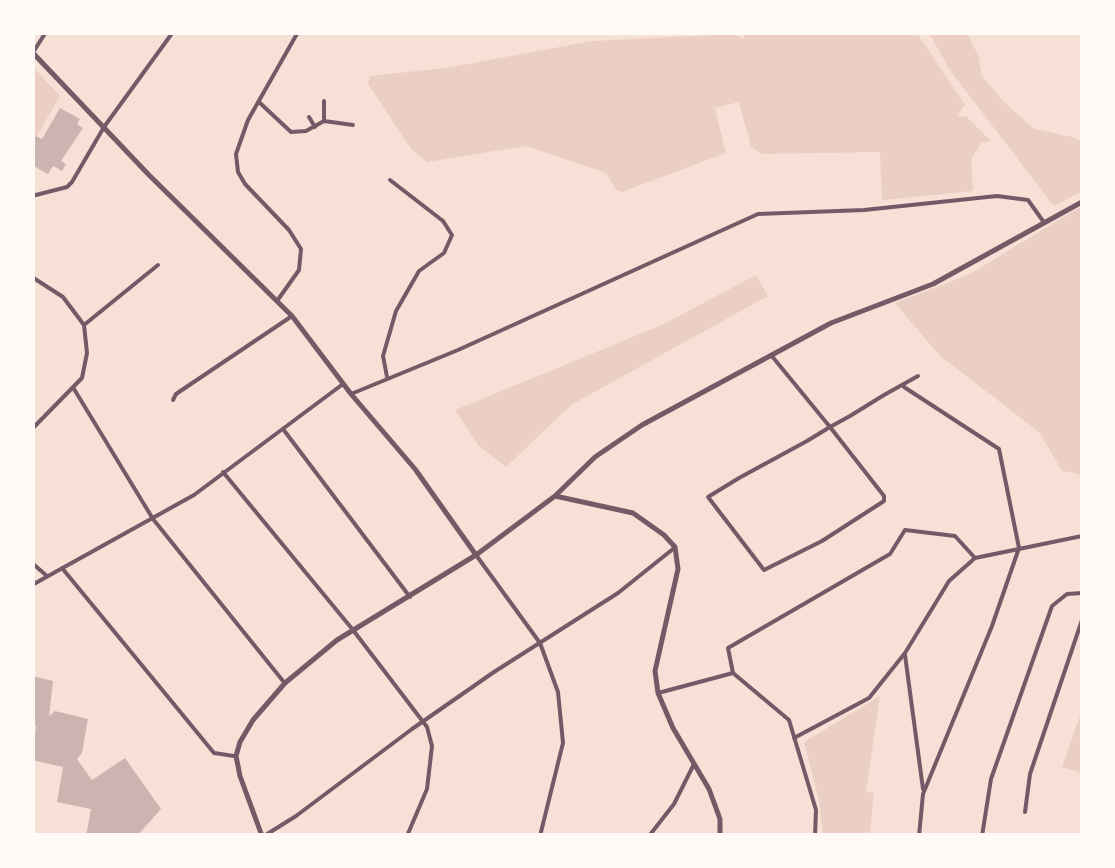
<!DOCTYPE html>
<html>
<head>
<meta charset="utf-8">
<style>
  body { margin:0 }
  #map { position:relative; width:1115px; height:868px; overflow:hidden; background:#f7e1d7; font-family:"Alegreya Sans",sans-serif }
  canvas { display:block }
  .frame { position:absolute; inset:0; border:35px solid #fffaf5; pointer-events:none }
</style>
</head>
<body>
<div id="map">
<canvas width="1115" height="868"></canvas>
<div class="frame"></div>
</div>
<script>
const g = document.querySelector('canvas').getContext('2d');
g.lineJoin = 'round';
function paint(path, color) { g.fillStyle = color; g.fill(path, 'evenodd'); }
const toPath = rows => new Path2D(rows.map(r => 'M' + r).join(''));
function stroke(path, color, width, dash) { g.strokeStyle = color; g.lineWidth = width; g.lineCap = dash ? 'butt' : 'round'; g.setLineDash(dash || []); g.stroke(path); }
const green = toPath([
  [746,33,917,33,965,105,957,116,967,117,991,141,981,143,971,160,973,191,882,200,880,152,762,154,751,147,739,102,715,108,726,153,622,192,616,190,606,173,526,146,427,162,411,149,368,84,370,76,445,68,592,41,733,34,743,39],
  [929,33,967,33,978,55,982,76,1004,102,1034,129,1073,137,1082,142,1082,191,1055,206,1052,204,949,69],
  [34,68,60,96,33,143,32,70],
  [1082,206,1082,475,1062,471,1039,432,940,356,895,303,970,274],
  [756,275,768,296,571,405,506,467,478,445,455,410,662,325],
  [880,696,866,792,874,793,870,835,823,835,819,800,804,742],
  [1082,710,1082,773,1062,767]
]);
const building = toPath([
  [60,108,80,119,77,124,83,128,61,161,66,164,62,171,53,166,48,174,32,165,32,143,36,136,42,139],
  [32,676,53,681,49,716,55,711,88,719,82,753,77,759,92,780,125,758,161,809,137,836,86,836,91,809,57,802,63,767,32,760,36,726,32,726]
]);
const minor = toPath([
  [1082,32,1082,33],
  [32,54,46,32],
  [260,103,291,132,306,131,324,121,353,125],
  [309,117,315,127],
  [324,121,324,101],
  [32,196,67,187,72,182,104,127,173,32],
  [32,277,63,297,84,325,87,353,82,378,32,429],
  [277,301,299,270,301,249,289,230,245,184,238,172,236,154,248,120,298,32],
  [84,325,158,265],
  [771,355,830,427,884,496,884,501,822,541,764,570,708,497,739,478,807,441,830,427,850,416,884,395,918,376],
  [387,377,383,356,396,311,419,271,444,253,452,235,443,221,390,180],
  [904,387,999,449,1019,548,992,626,923,794,919,836],
  [74,389,153,519,283,681],
  [351,394,458,350,758,214,864,210,997,196,1028,200,1043,221],
  [173,400,176,394,292,316],
  [283,429,410,597],
  [223,472,353,630,427,727,432,746,427,789,407,836],
  [476,555,540,643,558,692,563,743,540,836],
  [32,563,47,576],
  [62,568,214,753,234,756],
  [32,585,194,495,343,384],
  [905,655,923,789],
  [733,673,728,648,890,554,905,530,955,536,975,558],
  [658,693,733,673,789,720,816,810,815,836],
  [794,738,869,698,905,653,949,581,975,558,1082,536],
  [1025,812,1030,774,1082,620],
  [264,836,296,816,412,729,494,672,618,593,673,549],
  [649,836,674,804,694,764],
  [982,836,991,779,1052,606,1067,594,1082,593]
]);
const tertiary = toPath([
  [32,52,149,175,292,316,351,394,415,469,476,555],
  [555,496,633,513,664,535,675,547,678,569,655,671,658,693,673,728,709,789,720,819,720,836],
  [262,836,240,776,236,756,240,742,253,720,285,683,337,640,476,555,555,496,595,457,642,425,831,323,933,284,1082,202]
]);
paint(green, '#ebcfc5');
paint(building, '#ccb4b1');
stroke(minor, '#755966', 4);
stroke(tertiary, '#755966', 5);
</script>
</body>
</html>
